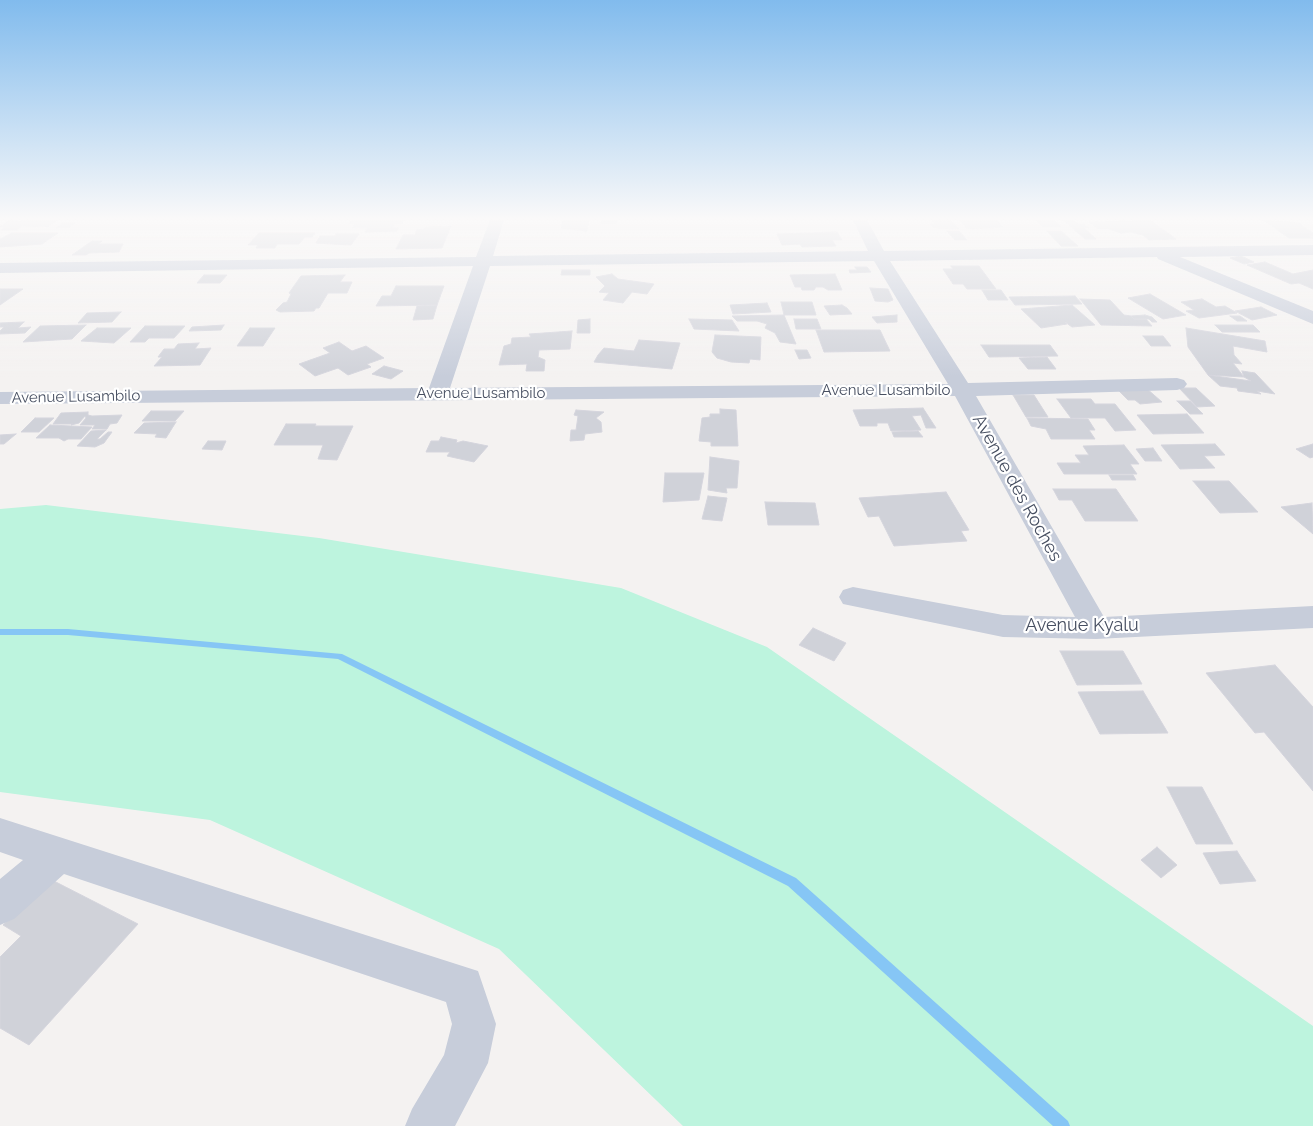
<!DOCTYPE html>
<html>
<head>
<meta charset="utf-8">
<style>
  body { margin:0 }
  canvas { display:block; background:#f4f2f1 }
</style>
</head>
<body>
<canvas width="1313" height="1126"></canvas>
<script>
const g = document.querySelector('canvas').getContext('2d');
g.lineJoin = 'round';
function paint(path, color) { g.fillStyle = color; g.fill(path, 'evenodd'); }
const toPath = rows => new Path2D(rows.map(r => 'M' + r).join(''));
function stroke(path, color, width, dash) { g.strokeStyle = color; g.lineWidth = width; g.lineCap = dash ? 'butt' : 'round'; g.setLineDash(dash || []); g.stroke(path); }
function write(font, color, halo, rows, align = 'center') {
  g.font = font + ' Raleway,sans-serif'; g.lineWidth = 4.5; g.setLineDash([]); g.textBaseline = 'middle'; g.strokeStyle = halo; g.fillStyle = color; for (const [text, x, y, turn = 0] of rows) {
    g.save(); g.translate(x, y); g.rotate((+turn || 0) * Math.PI / 180); g.textAlign = isNaN(turn) ? turn : align; if (halo) g.strokeText(text, 0, 0); g.fillText(text, 0, 0); g.restore();
  }
}
const green = toPath([
  [46,505,319,538,621,588,767,647,1313,1026,1313,1126,683,1126,499,949,210,820,0,792,0,509]
]);
const stream = toPath([
  [0,629,68,629,342,654,796,878,1068,1121,1070,1126,1053,1126,788,886,338,659,68,635,0,635,0,629]
]);
const building = toPath([
  [57,220,48,227,22,226,17,230,1,230,5,227,0,227,8,221,57,220],
  [352,220,404,220,402,224,395,224,393,227,352,228,355,224,349,224,352,220],
  [563,220,589,220,587,231,561,228,563,220],
  [602,220,616,220,616,224,601,224,602,220],
  [960,220,997,220,1003,227,974,229,966,228,960,220],
  [1036,220,1054,220,1061,227,1043,227,1036,220],
  [1063,220,1073,220,1078,224,1084,224,1089,228,1084,228,1096,239,1085,239,1063,220],
  [1133,220,1150,220,1176,239,1149,240,1143,235,1131,232,1121,233,1109,229,1098,229,1089,222,1135,221,1133,220],
  [1263,220,1299,223,1313,233,1313,236,1309,236,1313,238,1289,238,1263,220],
  [932,221,951,221,959,229,934,228,930,224,935,224,932,221],
  [62,223,75,223,69,228,56,228,62,223],
  [451,226,442,248,396,249,403,235,415,235,417,229,424,229,425,227,451,226],
  [399,227,397,231,365,232,367,228,399,227],
  [947,231,959,231,967,240,955,240,947,231],
  [1047,231,1061,231,1078,246,1061,246,1047,231],
  [837,232,842,240,832,240,836,246,802,247,800,244,782,245,777,234,837,232],
  [12,233,58,233,42,244,0,247,0,239,12,233],
  [259,233,315,233,312,237,305,237,299,244,277,244,275,248,256,248,258,245,248,245,259,233],
  [336,234,359,234,351,245,316,243,320,236,335,236,336,234],
  [92,241,102,241,98,244,123,244,119,252,89,253,86,255,72,255,92,241],
  [1241,256,1254,262,1244,264,1230,258,1241,256],
  [1265,262,1293,274,1313,270,1313,289,1299,283,1291,284,1247,265,1265,262],
  [951,266,979,266,996,289,967,289,963,284,953,284,943,269,953,269,951,266],
  [855,267,867,267,871,272,850,273,849,270,857,270,855,267],
  [562,270,590,270,590,275,561,275,562,270],
  [612,274,618,279,654,284,647,294,632,292,623,303,603,300,609,293,599,292,605,286,596,277,612,274],
  [835,274,842,290,828,290,823,287,816,287,814,290,802,290,801,287,795,287,790,275,835,274],
  [204,275,227,275,220,283,197,283,204,275],
  [345,275,340,282,352,282,347,293,328,293,319,308,316,308,314,311,280,312,276,310,283,303,287,302,291,294,289,293,301,276,345,275],
  [396,286,444,286,437,305,376,306,382,296,391,296,396,286],
  [870,288,888,289,893,300,888,302,875,301,870,288],
  [0,289,23,289,0,305,0,289],
  [982,290,1001,290,1008,300,988,300,982,290],
  [1150,294,1186,315,1163,319,1128,298,1150,294],
  [1075,296,1082,304,1015,305,1009,297,1075,296],
  [1080,299,1110,300,1124,315,1131,316,1134,319,1146,319,1152,326,1101,325,1080,299],
  [1202,299,1216,307,1225,306,1237,313,1199,318,1186,311,1194,310,1181,302,1202,299],
  [781,302,812,302,816,315,784,315,781,302],
  [767,303,771,312,733,314,730,305,767,303],
  [437,305,433,319,413,320,417,306,437,305],
  [842,305,847,308,852,314,830,315,824,306,842,305],
  [1072,305,1095,325,1072,327,1065,322,1067,324,1041,328,1021,309,1072,305],
  [1261,307,1277,315,1252,320,1235,311,1261,307],
  [121,312,112,322,78,323,87,313,121,312],
  [784,315,796,344,780,342,775,333,765,328,767,324,757,321,737,321,732,316,784,315],
  [897,315,897,322,877,323,872,317,897,315],
  [1145,315,1152,317,1157,322,1152,322,1149,319,1134,319,1131,316,1145,315],
  [1230,316,1240,316,1247,321,1237,321,1230,316],
  [590,319,590,333,577,333,578,320,590,319],
  [689,319,732,320,739,331,694,329,689,319],
  [794,319,817,319,821,329,796,329,794,319],
  [24,322,18,328,31,327,25,333,0,334,0,331,4,327,0,327,0,323,24,322],
  [86,325,72,339,23,342,40,326,86,325],
  [224,325,221,330,189,331,192,327,224,325],
  [1215,325,1253,325,1260,332,1222,332,1215,325],
  [145,326,185,326,174,338,149,338,145,342,130,342,145,326],
  [97,328,131,328,114,343,81,341,97,328],
  [250,328,275,328,263,346,237,346,250,328],
  [1186,328,1265,341,1267,352,1233,346,1234,355,1242,364,1233,363,1244,377,1208,375,1188,347,1186,328],
  [816,330,880,330,890,351,824,352,816,330],
  [572,331,570,349,539,350,538,357,545,360,544,371,526,371,527,364,499,365,504,346,511,344,512,338,531,337,529,334,572,331],
  [715,335,761,337,760,360,750,359,749,363,731,362,717,358,712,352,715,335],
  [1143,336,1163,336,1171,346,1151,346,1143,336],
  [639,340,680,343,672,369,594,362,598,355,604,348,634,351,639,340],
  [339,342,352,351,366,346,384,358,367,364,371,367,348,375,338,368,315,376,299,364,330,353,323,348,339,342],
  [199,343,195,349,211,348,200,365,154,366,162,357,158,357,164,349,174,349,178,344,199,343],
  [981,345,1050,345,1058,356,989,357,981,345],
  [795,350,807,350,811,358,799,359,795,350],
  [1047,357,1056,369,1028,369,1019,358,1047,357],
  [384,366,403,371,391,379,372,374,384,366],
  [1242,371,1255,373,1275,394,1257,391,1261,394,1238,391,1237,388,1220,386,1208,375,1251,381,1244,377,1242,371],
  [1146,388,1162,402,1140,404,1135,400,1128,400,1118,390,1146,388],
  [1179,388,1196,388,1215,406,1197,407,1179,388],
  [1013,395,1034,395,1048,417,1026,417,1013,395],
  [1057,399,1091,399,1095,404,1115,404,1136,430,1115,431,1105,418,1071,418,1057,399],
  [1177,401,1190,401,1203,414,1190,414,1177,401],
  [923,408,936,428,926,428,921,415,912,416,921,430,891,431,888,423,877,423,877,426,860,426,853,410,923,408],
  [720,409,736,410,738,446,711,446,711,442,699,441,702,418,710,417,710,414,720,414,720,409],
  [576,410,604,412,596,418,601,422,602,432,585,434,584,440,570,441,571,430,576,430,578,416,574,415,576,410],
  [151,411,184,411,175,421,142,421,151,411],
  [88,412,88,415,92,416,122,415,117,423,110,424,107,429,92,429,95,425,80,425,86,418,85,416,79,423,71,425,73,424,53,424,61,413,88,412],
  [1187,414,1204,433,1153,434,1137,415,1187,414],
  [35,418,54,418,39,432,21,432,35,418],
  [1027,418,1088,419,1095,430,1089,430,1095,439,1051,439,1046,429,1031,426,1027,418],
  [176,422,166,438,155,437,157,434,134,433,144,423,176,422],
  [286,424,316,424,315,426,353,426,337,460,318,459,323,445,274,445,286,424],
  [50,425,92,427,81,439,68,439,64,441,59,438,36,438,50,425],
  [106,430,97,439,100,439,108,432,112,432,104,443,95,447,77,446,91,431,106,430],
  [918,431,923,437,894,437,892,432,918,431],
  [16,434,4,444,0,444,0,435,16,434],
  [441,437,457,440,456,443,463,441,488,446,474,462,447,456,450,452,426,452,431,441,439,441,441,437],
  [208,441,226,441,222,450,202,449,208,441],
  [1215,444,1225,455,1204,456,1215,468,1180,469,1161,445,1215,444],
  [1313,444,1313,457,1310,458,1296,449,1313,444],
  [1124,445,1139,464,1130,464,1137,474,1064,474,1057,463,1081,463,1075,455,1089,455,1083,446,1124,445],
  [1153,448,1162,461,1145,461,1136,449,1153,448],
  [710,457,739,461,737,488,726,488,727,493,708,490,710,457],
  [665,473,704,473,699,500,663,502,665,473],
  [1109,475,1133,475,1136,480,1112,480,1109,475],
  [1193,481,1229,481,1258,512,1220,513,1193,481],
  [1053,489,1116,489,1138,521,1085,521,1072,500,1059,500,1053,489],
  [946,492,969,530,961,531,967,541,894,546,879,516,868,517,859,498,946,492],
  [708,496,727,498,722,521,702,519,708,496],
  [765,502,815,503,819,525,768,525,765,502],
  [1312,503,1313,534,1281,507,1312,503],
  [813,628,846,643,834,661,799,645,813,628],
  [1060,651,1123,651,1142,684,1077,685,1060,651],
  [1275,665,1313,707,1313,791,1264,732,1255,733,1206,673,1275,665],
  [1143,691,1168,733,1100,734,1078,692,1143,691],
  [1167,787,1202,787,1233,844,1196,844,1167,787],
  [1157,847,1177,865,1161,878,1141,860,1157,847],
  [1237,851,1256,881,1220,884,1203,853,1237,851],
  [50,879,138,924,29,1045,0,1028,0,957,21,936,3,925,50,879]
]);
const minor = toPath([
  [490,220,504,220,493,256,868,251,853,220,867,220,884,251,1313,245,1313,255,1180,257,1313,311,1313,324,1158,259,1157,257,890,261,968,383,1177,378,1184,380,1187,384,1184,388,1177,390,976,396,1104,617,1313,606,1313,628,1096,639,1003,637,843,604,839,597,843,590,853,587,1003,615,1075,617,955,396,0,404,0,392,429,388,473,266,0,273,0,263,476,257,490,220],
  [874,261,948,384,450,388,490,266,874,261],
  [0,818,478,971,496,1024,488,1063,455,1126,405,1126,412,1109,444,1055,452,1024,446,1002,64,874,14,919,0,925,0,879,23,860,0,852,0,818]
]);
const farStreetnames = [
  ["Avenue Lusambilo",886,390],
  ["Avenue Lusambilo",481,393],
  ["Avenue Lusambilo",76,397,-1]
];
const streetNames = [
  ["Avenue des Roches",1017,488,61],
  ["Avenue Kyalu",1082,626]
];
paint(green, '#bdf4de');
paint(stream, '#86c6f5');
paint(building, '#d0d2d9');
stroke(building, '#d5d5dd', 1);
paint(minor, '#c7cdda');
const sky = g.createLinearGradient(0, 0, 0, 377);
sky.addColorStop(0, '#81bbed');
sky.addColorStop(0.58, '#faf9f9');
sky.addColorStop(1, '#faf9f900');
g.fillStyle = sky;
g.fillRect(0, 0, 1313, 377);
write('15px', '#474f61', '#fff', farStreetnames);
write('18px', '#474f61', '#fff', streetNames);
</script>
</body>
</html>
